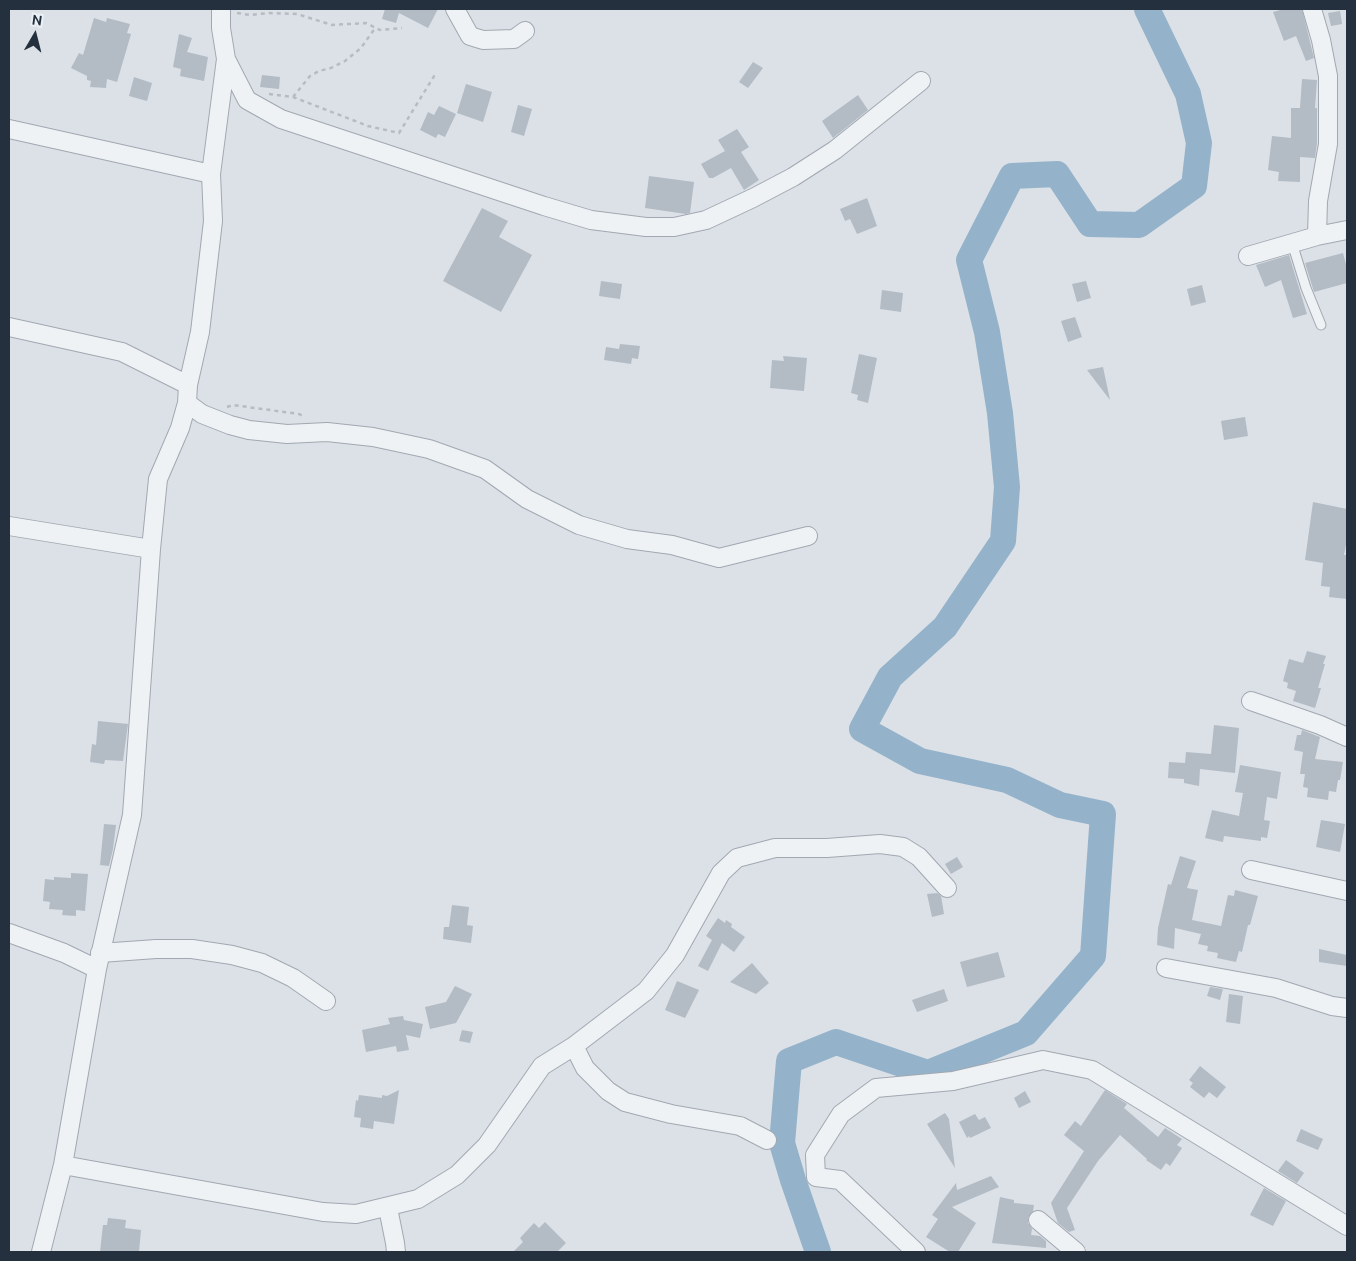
<!DOCTYPE html>
<html>
<head>
<meta charset="utf-8">
<style>
  body { margin:0 }
  #map { position:relative; width:1356px; height:1261px; overflow:hidden; background:#dce1e7; font-family:Ubuntu,sans-serif }
  canvas { display:block }
  .frame { position:absolute; inset:0; border:10px solid #25303e; pointer-events:none }
  .north { position:absolute; left:10px; top:10px; width:50px; height:50px; -webkit-text-stroke:4px #ebf0f5; paint-order:stroke; rotate:8deg; font-size:14px; font-weight:700; line-height:20px; text-align:center; color:#25303e }
  .north::after { content:''; display:block; margin:auto; width:18px; height:22px; background:#25303e; clip-path:polygon(50% 0,100% 100%,50% 72%,0 100%) }
</style>
</head>
<body>
<div id="map">
<canvas width="1356" height="1261"></canvas>
<div class="frame"></div>
<div class="north">N</div>
</div>
<script>
const g = document.querySelector('canvas').getContext('2d');
g.lineJoin = 'round';
const toPath = rows => new Path2D(rows.map(r => 'M' + r).join(''));
function stroke(path, color, width, dash) { g.strokeStyle = color; g.lineWidth = width; g.lineCap = dash ? 'butt' : 'round'; g.setLineDash(dash || []); g.stroke(path); }
function paint(path, color) { g.fillStyle = color; g.fill(path, 'evenodd'); }
const river = toPath([
  [818,1252,793,1180,782,1143,789,1061,836,1042,928,1073,1026,1033,1093,956,1103,814,1060,805,1007,780,920,761,862,729,890,677,945,627,1003,541,1007,487,1000,413,987,332,969,260,1012,176,1057,174,1090,224,1139,225,1194,186,1199,143,1188,94,1147,9]
]);
const building = toPath([
  [385,9,438,9,428,28,399,13,396,23,382,19],
  [1284,9,1302,9,1314,58,1306,61,1296,36,1284,41,1273,12],
  [1340,11,1342,24,1331,26,1328,13],
  [94,18,106,22,107,18,130,24,127,33,131,34,117,82,107,79,106,88,90,87,91,81,87,80,87,76,71,68,79,53,83,55],
  [179,34,192,38,187,52,208,57,204,81,180,76,181,69,173,67],
  [753,62,763,68,748,88,739,82],
  [262,75,280,77,279,89,260,87],
  [134,77,152,83,147,101,129,96],
  [1302,79,1317,80,1315,108,1317,108,1317,143,1315,158,1300,157,1300,182,1278,181,1279,172,1268,170,1272,136,1291,138,1291,108,1300,108],
  [466,84,492,92,483,122,457,113],
  [858,95,868,110,833,138,822,121],
  [518,105,532,109,524,136,511,132],
  [439,106,456,114,445,137,438,134,436,138,420,130,428,112,434,115],
  [737,129,749,147,741,152,759,180,744,190,731,168,713,178,709,178,701,164,725,151,718,140],
  [649,176,694,182,690,213,686,214,645,208],
  [867,198,877,226,857,234,850,219,845,221,840,209],
  [482,208,508,221,499,237,532,255,501,312,443,281],
  [1343,253,1347,268,1347,283,1314,292,1305,263],
  [1289,255,1307,314,1293,318,1281,280,1265,287,1256,265],
  [601,281,622,284,620,299,599,296],
  [1086,281,1091,298,1077,302,1072,284],
  [1202,285,1206,302,1191,306,1187,289],
  [882,290,903,293,901,312,880,309],
  [1075,317,1082,337,1068,342,1061,321],
  [620,344,640,346,638,359,632,358,631,364,604,360,606,347,619,349],
  [859,354,877,358,868,403,857,400,858,395,851,393],
  [783,356,807,358,804,391,770,388,772,360,784,361],
  [1103,367,1110,400,1087,370],
  [1245,417,1248,436,1224,440,1221,421],
  [1313,502,1347,509,1347,539,1344,555,1347,555,1347,599,1329,597,1330,587,1321,586,1323,563,1305,560],
  [1307,651,1326,656,1323,664,1325,664,1318,688,1321,688,1315,708,1293,701,1296,691,1287,688,1288,683,1283,681,1289,659,1303,663],
  [98,721,128,724,123,761,105,760,104,764,90,762,92,744,96,745],
  [1214,725,1239,728,1235,773,1200,769,1199,786,1184,783,1184,779,1168,778,1169,762,1185,763,1186,752,1211,754],
  [1302,730,1320,737,1315,759,1343,762,1340,780,1338,780,1336,792,1329,791,1328,800,1307,797,1308,788,1303,787,1305,774,1300,774,1303,752,1294,750,1297,735,1301,735],
  [1240,765,1281,772,1277,799,1267,797,1264,820,1270,821,1267,838,1261,837,1261,841,1224,836,1223,842,1205,838,1212,810,1239,816,1243,793,1235,792],
  [1321,820,1345,824,1340,852,1316,847],
  [104,824,116,825,113,849,109,866,100,865],
  [1180,856,1196,861,1187,888,1198,890,1192,920,1221,926,1228,895,1234,896,1235,890,1258,896,1250,925,1248,925,1242,952,1239,951,1236,962,1217,958,1218,953,1207,951,1208,946,1198,944,1201,934,1175,928,1174,949,1157,945,1158,928,1168,884,1171,885],
  [957,857,963,867,951,874,945,864],
  [71,873,88,874,85,911,76,910,76,916,62,915,63,910,49,909,50,902,43,901,45,879,54,880,54,877,71,878],
  [937,893,941,896,944,914,932,917,927,894],
  [452,905,469,907,467,925,473,926,471,943,443,939,444,927,449,927],
  [718,918,725,923,726,920,732,924,731,927,745,937,734,952,722,943,708,971,698,966,712,940,706,936],
  [1319,949,1347,955,1347,966,1319,962],
  [998,952,1005,977,967,987,960,962],
  [752,963,769,983,756,994,730,982],
  [677,981,699,990,685,1018,665,1010],
  [455,986,472,994,456,1023,430,1029,425,1007,446,1002],
  [1210,987,1223,989,1220,1000,1207,996],
  [944,989,948,1001,917,1012,912,1000],
  [1229,994,1243,996,1240,1024,1226,1022],
  [403,1016,404,1020,423,1024,420,1038,406,1035,409,1050,397,1052,396,1046,366,1052,362,1030,390,1024,388,1018],
  [462,1030,473,1032,470,1043,459,1041],
  [1200,1066,1226,1087,1217,1098,1209,1092,1204,1098,1190,1087,1193,1083,1189,1080],
  [399,1090,394,1124,374,1121,373,1129,360,1127,361,1118,354,1117,356,1100,358,1101,359,1095,382,1098,382,1095,387,1096],
  [1105,1090,1127,1104,1124,1108,1158,1137,1165,1128,1182,1139,1177,1145,1182,1148,1170,1166,1166,1163,1161,1170,1146,1160,1147,1159,1120,1135,1098,1161,1067,1208,1075,1230,1069,1232,1058,1223,1051,1203,1084,1151,1064,1135,1075,1121,1081,1126],
  [1025,1091,1031,1102,1019,1108,1014,1098],
  [945,1113,949,1119,955,1168,927,1124],
  [975,1114,979,1120,985,1117,991,1128,970,1138,969,1136,967,1138,959,1122],
  [1301,1129,1323,1139,1318,1150,1296,1141],
  [1286,1160,1304,1173,1297,1183,1278,1171],
  [991,1176,999,1187,952,1207,976,1223,958,1252,950,1252,926,1237,938,1219,932,1215,956,1183,957,1190],
  [1264,1188,1286,1201,1273,1226,1250,1215],
  [1000,1197,1014,1200,1014,1203,1034,1205,1033,1211,1028,1218,1028,1223,1032,1229,1031,1235,1040,1236,1046,1241,1046,1248,992,1243],
  [108,1218,126,1220,125,1228,141,1230,139,1252,100,1252,103,1225,107,1225],
  [545,1222,566,1243,557,1252,513,1252,523,1242,520,1238,534,1223,539,1228]
]);
const path = toPath([
  [237,13,250,15,269,13,297,14,332,25,366,23,380,30,402,28],
  [269,94,293,97,368,126,399,133,436,73],
  [293,97,310,76,319,71,331,68,345,61,361,48,373,31,377,30],
  [227,407,233,405,299,414,305,417]
]);
const lane = toPath([
  [1292,243,1306,288,1321,325]
]);
const street = toPath([
  [455,9,470,36,483,40,514,39,525,31],
  [1312,9,1321,40,1328,76,1328,144,1318,201,1317,236],
  [226,59,247,100,281,119,544,206,591,220,646,227,674,227,706,220,753,198,793,177,835,150,921,81],
  [9,129,211,174],
  [1248,256,1317,236,1347,230],
  [9,327,122,352,188,385],
  [187,403,202,414,230,425,249,430,287,434,327,432,373,437,429,449,485,469,527,499,579,525,627,539,672,545,719,558,808,536],
  [9,526,151,549],
  [1251,701,1320,725,1347,737],
  [1251,870,1347,891],
  [9,933,64,953,97,969],
  [100,953,156,949,192,949,232,955,262,963,293,978,326,1001],
  [1166,968,1276,988,1332,1006,1347,1008],
  [574,1046,585,1068,608,1091,625,1102,671,1114,740,1126,767,1140],
  [63,1165,323,1212,356,1214,418,1199,457,1175,487,1145,542,1066,574,1046,646,991,675,955,721,873,737,858,775,848,827,848,880,844,903,847,919,857,947,888],
  [388,1208,395,1243,396,1252],
  [1038,1220,1076,1252],
  [41,1252,63,1165,97,969,132,815,151,549,158,479,180,428,187,403,188,385,200,332,213,221,211,174,226,59,221,28,221,9],
  [916,1252,840,1180,816,1177,815,1155,841,1114,876,1088,953,1081,1043,1060,1092,1070,1347,1226]
]);
stroke(river, '#94b3ca', 26);
paint(building, '#b3bbc4');
stroke(lane, '#a1a8b1', 11);
stroke(street, '#a1a8b1', 20);
stroke(path, '#b6bcc2', 2.5, [4, 4]);
stroke(lane, '#eff2f5', 9);
stroke(street, '#eff2f5', 18);
</script>
</body>
</html>
